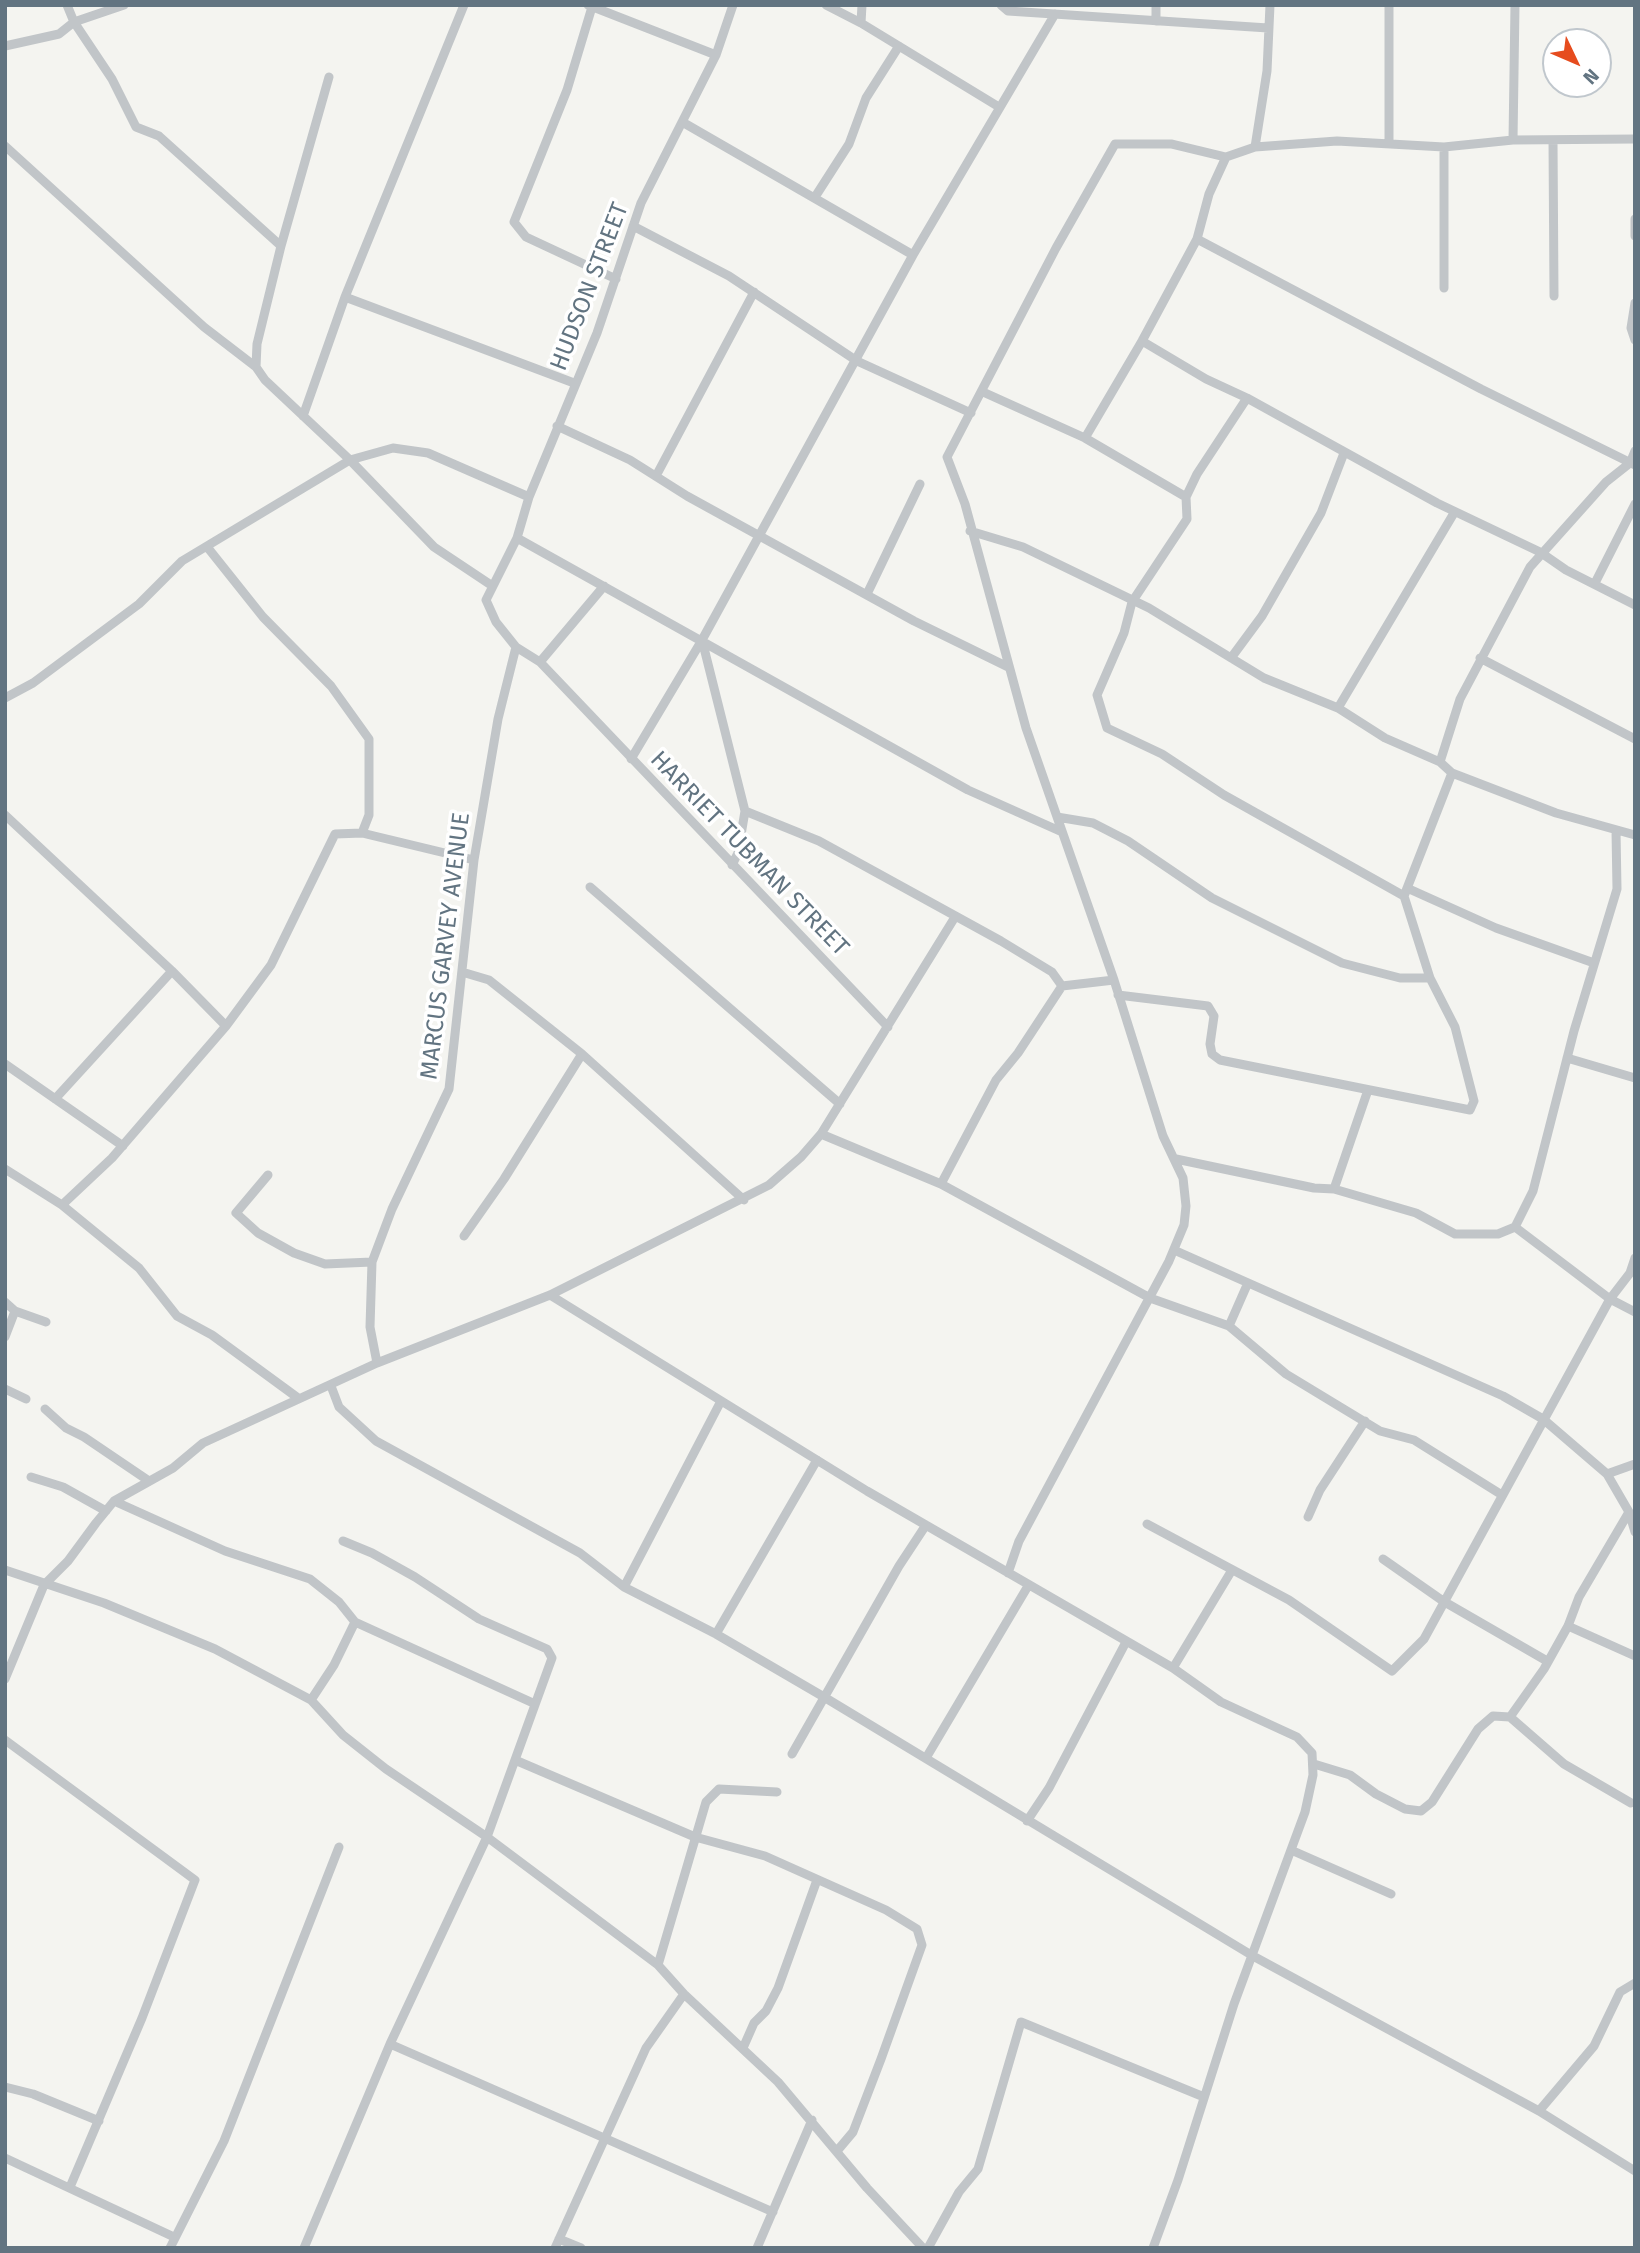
<!DOCTYPE html>
<html>
<head>
<meta charset="utf-8">
<style>
  body { margin:0 }
  #map { position:relative; width:1640px; height:2253px; overflow:hidden; background:#f4f4f0; font-family:"Fira Sans",sans-serif }
  canvas { display:block }
  .frame { position:absolute; inset:0; border:7px solid #627481; pointer-events:none }
  .north { position:absolute; left:1542px; top:28px; width:70px; height:70px; box-sizing:border-box; background:#fff; border:2px solid #c0c7cd; border-radius:50%; rotate:134deg; font-size:19px; font-weight:700; line-height:28px; text-align:center; color:#627481 }
  .north::after { content:''; display:block; margin:auto; width:24px; height:32px; background:#e64c1e; clip-path:polygon(50% 0,100% 100%,50% 72%,0 100%) }
</style>
</head>
<body>
<div id="map">
<canvas width="1640" height="2253"></canvas>
<div class="frame"></div>
<div class="north">N</div>
</div>
<script>
const g = document.querySelector('canvas').getContext('2d');
g.lineJoin = 'round';
const toPath = rows => new Path2D(rows.map(r => 'M' + r).join(''));
function stroke(path, color, width, dash) { g.strokeStyle = color; g.lineWidth = width; g.lineCap = dash ? 'butt' : 'round'; g.setLineDash(dash || []); g.stroke(path); }
function write(font, color, halo, rows, align = 'center') {
  g.font = font + ' "Fira Sans",sans-serif'; g.lineWidth = 7; g.setLineDash([]); g.textBaseline = 'middle'; g.strokeStyle = halo; g.fillStyle = color; for (const [text, x, y, turn = 0] of rows) {
    g.save(); g.translate(x, y); g.rotate((+turn || 0) * Math.PI / 180); g.textAlign = isNaN(turn) ? turn : align; if (halo) g.strokeText(text, 0, 0); g.fillText(text, 0, 0); g.restore();
  }
}
const minor = toPath([
  [67,5,74,22,112,79,136,127,159,136,281,246],
  [588,5,716,55],
  [733,5,716,55,641,203,597,333,529,497,517,538,486,600,496,622,516,647,540,662,888,1027],
  [826,5,861,23,999,107],
  [1001,5,1008,11,1268,28],
  [592,7,567,90,514,222,526,237,616,279],
  [1156,21,1156,5],
  [861,23,862,5],
  [5,46,59,34,74,22,124,5],
  [329,77,281,246,257,344,256,367,265,380,350,460,393,448,428,453,529,497],
  [684,123,913,255],
  [1513,140,1515,5],
  [1553,140,1554,296],
  [1389,143,1389,5],
  [5,146,204,327,256,367],
  [1255,147,1267,71,1270,5],
  [815,197,849,144,866,98,899,46],
  [1635,219,1635,236],
  [633,226,729,276,857,361,971,413],
  [1197,239,1481,389,1635,465],
  [1444,288,1444,147],
  [345,297,574,383],
  [1635,303,1631,328,1635,340],
  [1142,341,1206,379,1247,398,1437,503,1540,552,1566,570,1635,605],
  [983,392,1085,438,1186,497],
  [1247,398,1197,474,1186,497,1187,519,1132,602,1124,633,1097,695,1107,728,1162,754,1224,795,1404,896],
  [303,416,345,297,464,5],
  [557,426,630,460,687,496,914,621,1008,667],
  [1085,438,1142,341,1197,239,1209,194,1226,157,1255,147,1337,141,1444,147,1513,140,1635,139],
  [656,476,754,292],
  [970,531,1023,547,1149,608,1264,678,1338,708,1385,738,1440,762,1452,773,1556,813,1635,835],
  [517,538,968,790,1062,832],
  [208,548,263,617,331,686,369,739,369,815,362,833],
  [1595,583,1635,504],
  [867,594,920,484],
  [702,640,745,811,738,853,732,865],
  [1231,658,1262,616,1321,513,1344,453],
  [1480,658,1635,739],
  [540,662,604,586],
  [5,698,33,683,139,604,182,561,350,460,434,547,491,585],
  [1338,708,1454,513],
  [631,759,702,640,913,255,1055,14],
  [1440,762,1460,699,1530,567,1606,482,1630,463,1635,451],
  [745,811,819,841,1001,941,1052,972,1062,986],
  [5,815,172,971,226,1026],
  [1057,817,1093,823,1128,841,1212,898,1342,963,1400,978,1430,978],
  [590,887,840,1104],
  [1407,888,1496,928,1594,963],
  [462,972,489,980,582,1054,744,1200],
  [1118,995,1208,1006,1214,1016,1210,1044,1212,1054,1220,1060,1470,1110,1474,1101,1455,1027,1430,978,1404,896,1452,773],
  [1567,1058,1635,1078],
  [5,1064,123,1146],
  [55,1099,172,971],
  [821,1134,941,1184,1150,1298,1229,1326,1286,1374,1380,1431,1414,1440,1502,1495],
  [1176,1159,1314,1188,1334,1189,1416,1213,1455,1234,1498,1234,1515,1227,1610,1299,1635,1312],
  [5,1169,62,1205,139,1268,177,1316,212,1335,298,1398],
  [268,1175,236,1213,258,1233,294,1253,325,1264,372,1262],
  [941,1184,996,1080,1018,1053,1062,986,1114,980],
  [1334,1189,1368,1090],
  [62,1205,112,1158,226,1026,271,965,335,834,362,833,474,860],
  [1515,1227,1533,1191,1574,1031,1617,889,1616,831],
  [464,1236,504,1179,582,1054],
  [1174,1250,1503,1396,1543,1419,1607,1474,1629,1512,1635,1532],
  [550,1295,867,1491,1173,1668,1221,1702,1297,1737,1312,1753,1313,1775,1305,1812,1234,2004,1178,2180,1153,2248],
  [5,1302,15,1311,46,1322],
  [1229,1326,1247,1285],
  [5,1337,15,1311],
  [377,1363,370,1327,372,1262,392,1209,449,1089,474,860,498,719,516,647],
  [331,1386,339,1407,376,1441,580,1553,624,1587,716,1634,824,1697,1253,1956,1539,2111,1635,2171],
  [5,1389,26,1399],
  [45,1409,66,1428,84,1437,149,1481],
  [1607,1474,1635,1464],
  [31,1477,63,1487,106,1511],
  [114,1501,225,1551,310,1579,339,1602,355,1622,533,1703],
  [1308,1517,1320,1490,1365,1421],
  [1147,1524,1289,1600,1392,1671,1424,1639,1610,1299,1630,1273,1635,1258],
  [1383,1559,1443,1601,1547,1661],
  [5,1570,104,1603,215,1649,311,1700,343,1735,386,1769,487,1837,658,1965,684,1994,778,2082,867,2188,923,2248],
  [1008,1573,1019,1541,1169,1261,1184,1225,1186,1206,1183,1178,1163,1136,1114,980,1026,728,965,504,947,457,1056,248,1115,144,1172,144,1226,157],
  [624,1587,721,1401],
  [1568,1626,1635,1656],
  [716,1634,817,1460],
  [1173,1668,1232,1570],
  [5,1679,44,1585,68,1561,96,1523,114,1501,173,1468,203,1443,377,1363,550,1295,769,1185,801,1157,821,1134,955,917],
  [311,1700,334,1665,355,1622],
  [1510,1717,1564,1764,1631,1803],
  [5,1740,195,1880,142,2018,70,2187],
  [792,1754,899,1566,926,1525],
  [926,1758,1028,1586],
  [515,1760,695,1837,765,1856,886,1910,917,1929,922,1945,881,2059,853,2132,837,2151],
  [1314,1764,1350,1775,1376,1794,1405,1809,1421,1811,1432,1802,1478,1729,1493,1716,1510,1717,1544,1669,1568,1626,1579,1597,1629,1512],
  [1027,1821,1049,1788,1126,1642],
  [1291,1850,1391,1894],
  [658,1965,706,1802,719,1789,777,1792],
  [390,2044,773,2212],
  [743,2048,754,2023,766,2011,778,1988,817,1880],
  [5,2087,33,2094,99,2121],
  [1539,2111,1594,2046,1620,1992,1635,1983],
  [5,2158,174,2237],
  [559,2239,581,2248],
  [170,2248,224,2141,339,1847],
  [304,2248,390,2044,487,1837,552,1658,547,1649,479,1619,415,1577,372,1553,343,1541],
  [555,2248,646,2048,684,1994],
  [757,2248,812,2120],
  [928,2248,959,2192,978,2169,1021,2022,1204,2097]
]);
const streetNames = [
  ["HUDSON STREET",590,287,-69],
  ["HARRIET TUBMAN STREET",749,854,46],
  ["MARCUS GARVEY AVENUE",446,946,-83]
];
stroke(minor, '#c1c5c8', 9);
write('24px', '#627481', '#fff', streetNames);
</script>
</body>
</html>
